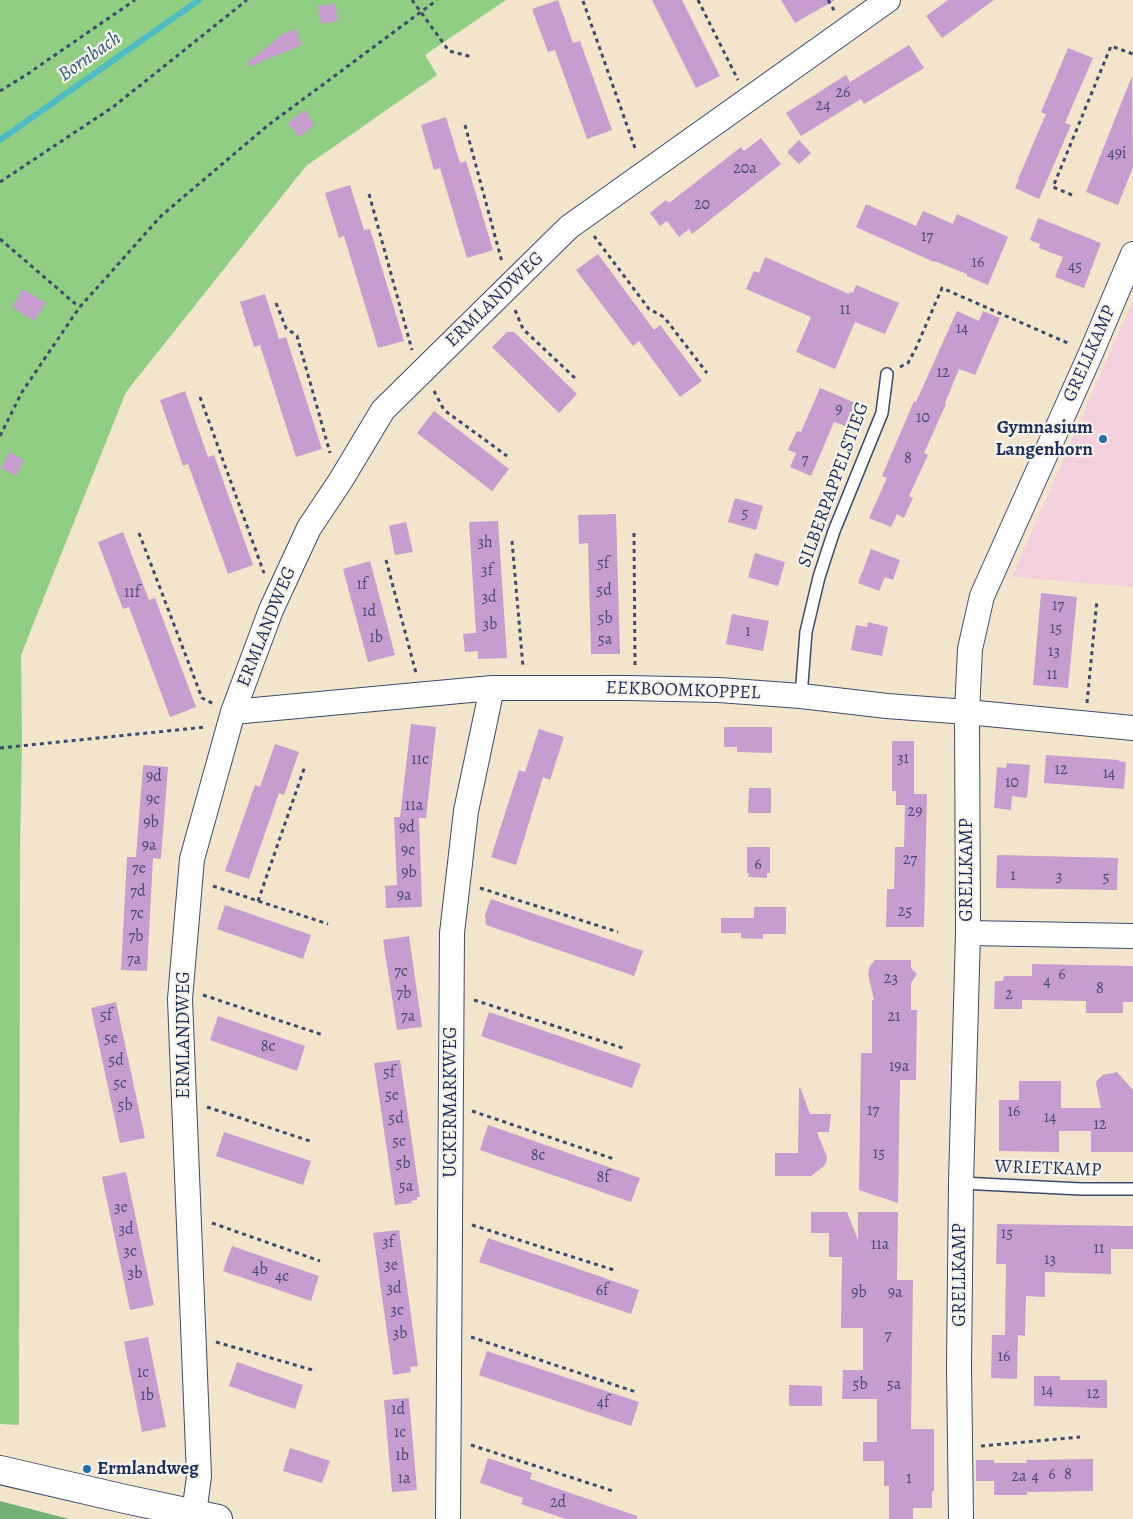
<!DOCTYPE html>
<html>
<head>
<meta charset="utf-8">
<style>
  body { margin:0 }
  canvas { display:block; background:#f2e5cc }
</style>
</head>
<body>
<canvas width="1133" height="1519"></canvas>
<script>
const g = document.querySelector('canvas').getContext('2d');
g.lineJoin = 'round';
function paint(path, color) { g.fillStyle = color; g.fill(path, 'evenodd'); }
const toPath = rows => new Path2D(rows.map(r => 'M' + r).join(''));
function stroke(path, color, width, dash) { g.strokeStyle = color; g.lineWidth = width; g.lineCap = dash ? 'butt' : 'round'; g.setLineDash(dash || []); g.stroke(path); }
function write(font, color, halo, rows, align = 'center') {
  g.font = font + ' Alegreya,serif'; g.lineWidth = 4.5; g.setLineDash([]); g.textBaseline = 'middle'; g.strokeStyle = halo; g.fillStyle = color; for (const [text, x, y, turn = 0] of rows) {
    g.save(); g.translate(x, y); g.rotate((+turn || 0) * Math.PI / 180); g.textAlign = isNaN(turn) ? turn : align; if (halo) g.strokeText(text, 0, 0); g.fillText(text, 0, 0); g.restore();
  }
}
const built = toPath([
  [1133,300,1133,587,1012,577]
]);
const green = toPath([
  [0,0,506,0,425,55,437,75,306,166,126,392,21,655,22,741,20,851,19,1425,0,1424]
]);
const forest = toPath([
  [0,1501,69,1519,0,1519]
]);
const stream = toPath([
  [0,140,199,0]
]);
const building = toPath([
  [558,0,573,43,580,41,612,130,587,139,555,50,548,52,532,9],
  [652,0,682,0,720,76,696,88],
  [781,0,835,0,795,23],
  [948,0,994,0,942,38,926,16],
  [335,3,338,21,321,24,318,6],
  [296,29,302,45,249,67,247,63,283,34],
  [909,45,924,68,864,104,861,99,801,136,786,113,846,75,850,82],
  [1068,48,1093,58,1065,123,1071,125,1039,199,1015,188,1019,179,1018,179,1046,114,1041,112],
  [1132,76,1133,167,1118,205,1086,192],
  [305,110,315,125,299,137,288,123],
  [446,117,460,163,466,161,493,250,467,258,440,168,434,170,421,125],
  [761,138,781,164,692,234,689,229,679,237,667,221,660,226,650,213,666,200,669,203,741,147,744,151],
  [799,140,811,153,799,164,787,152],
  [350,185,364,230,370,229,404,341,378,348,344,236,339,238,325,193],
  [866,204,916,226,923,211,953,224,957,214,1008,237,988,285,967,276,967,274,934,261,934,262,856,227],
  [1038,218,1101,243,1084,288,1055,277,1063,257,1039,248,1040,244,1030,240],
  [598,254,654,330,660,325,702,381,680,397,639,341,633,346,576,270],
  [765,257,849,294,850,292,853,293,856,285,899,303,885,334,855,322,835,369,796,352,811,317,746,289,754,271,759,273],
  [23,289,46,303,34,321,12,307],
  [265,294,279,339,286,337,322,449,296,457,260,345,254,347,240,302],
  [957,311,979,321,983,311,1000,318,975,375,959,369,945,403,946,404,924,453,928,455,909,496,913,498,904,518,897,514,891,527,869,518,887,478,882,476,914,401,916,402],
  [507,332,514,332,577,394,559,413,492,347],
  [820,388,858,404,848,427,834,422,811,476,790,467,796,453,788,450,797,431,801,432],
  [185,391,208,457,214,455,253,565,228,574,188,464,183,466,160,400],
  [434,411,509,469,492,491,417,433],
  [9,452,24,460,16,476,1,468],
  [735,498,763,506,756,530,728,522],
  [616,514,620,654,591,654,588,543,579,544,578,515],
  [498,521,507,658,478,659,478,651,465,652,463,634,476,633,469,522],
  [406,522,413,552,395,555,389,526],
  [123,532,149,600,155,598,196,707,170,717,129,607,123,609,98,542],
  [871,549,900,560,893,580,885,577,879,591,858,583],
  [755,553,785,562,778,586,748,577],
  [370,561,395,655,368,662,343,569],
  [1041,593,1077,597,1068,688,1033,685],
  [732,614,769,621,763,651,726,644],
  [868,622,888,627,882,656,851,650,856,625,867,627],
  [411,724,436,727,426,818,419,818,422,907,386,908,385,886,397,885,394,817,400,817],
  [724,727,772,727,772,753,737,752,737,747,724,747],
  [539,729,564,737,550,780,543,777,516,865,491,857,519,770,525,772],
  [892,741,914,741,914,794,927,794,924,927,886,927,887,889,894,889,895,847,904,847,905,805,896,805,896,791,892,791],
  [275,744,299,752,284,795,279,793,249,879,225,871,255,785,260,787],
  [1046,755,1119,760,1118,761,1126,762,1124,789,1044,783],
  [1007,763,1030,765,1027,798,1012,796,1011,810,994,808,997,767,1006,768],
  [143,765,168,767,161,859,153,858,147,971,121,970,127,857,136,857],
  [749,788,771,788,771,813,748,813],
  [747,847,770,847,770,873,767,873,767,878,748,877,749,873,747,873],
  [997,855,1118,858,1117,890,996,888],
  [491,899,643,951,634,976,486,925,485,915],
  [225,905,311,935,303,959,217,929],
  [754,907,786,907,786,934,763,934,763,939,741,938,741,933,721,933,721,918,754,918],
  [409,936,422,1027,397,1030,383,940],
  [875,960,911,960,911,968,917,974,911,983,911,1010,917,1010,916,1080,900,1080,898,1203,859,1190,861,1053,872,1053,872,1000,874,1000,868,974,870,966],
  [1032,964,1133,966,1133,1002,1123,1002,1123,1013,1086,1013,1086,1001,1022,1000,1022,1009,994,1009,995,981,1003,981,1004,976,1032,976],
  [116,1002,145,1138,120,1143,91,1008],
  [489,1012,641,1064,632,1088,481,1036],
  [218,1016,305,1046,297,1071,210,1040],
  [400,1060,420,1197,417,1197,417,1200,411,1201,412,1203,395,1205,374,1063],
  [1117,1072,1133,1090,1133,1152,1091,1152,1091,1131,1059,1131,1059,1152,999,1151,999,1100,1019,1100,1019,1081,1061,1081,1061,1108,1101,1108,1096,1084,1097,1080,1103,1075],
  [800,1087,810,1114,831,1114,829,1132,817,1132,827,1157,826,1162,824,1166,811,1176,775,1176,775,1153,798,1153,799,1088],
  [488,1125,640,1178,631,1202,480,1150],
  [224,1132,311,1161,303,1185,216,1156],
  [126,1172,154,1305,130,1310,102,1177],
  [811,1212,847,1212,858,1240,858,1212,898,1212,897,1280,913,1280,911,1429,934,1429,934,1491,932,1491,932,1508,913,1508,913,1519,889,1519,889,1486,884,1486,884,1461,863,1461,863,1442,877,1442,877,1399,842,1399,843,1370,863,1370,863,1328,841,1328,842,1257,829,1257,829,1233,811,1233],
  [997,1224,1133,1226,1133,1249,1111,1249,1111,1274,1045,1272,1045,1297,1026,1296,1025,1336,1018,1335,1017,1379,991,1378,992,1335,1010,1335,1005,1335,1006,1264,996,1264],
  [399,1230,418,1366,410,1367,411,1372,393,1375,373,1233],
  [488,1238,639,1290,631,1314,479,1262],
  [232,1246,319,1276,311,1301,223,1271],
  [148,1337,166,1427,142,1432,124,1342],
  [487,1351,639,1402,631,1426,479,1375],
  [237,1362,303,1385,295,1409,229,1386],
  [1034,1376,1060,1376,1060,1380,1107,1380,1107,1408,1034,1406],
  [789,1385,822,1386,822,1406,789,1406],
  [409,1398,417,1490,392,1492,384,1400],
  [290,1448,330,1461,322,1483,283,1471],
  [488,1458,532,1473,530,1479,637,1516,637,1519,566,1519,521,1504,523,1498,480,1483],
  [1093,1459,1093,1491,1027,1492,1027,1495,994,1495,994,1481,976,1481,976,1460,994,1460,994,1463,1027,1463,1026,1460]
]);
const path = toPath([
  [412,0,449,51,472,57],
  [698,0,738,80],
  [828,0,835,12],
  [583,1,636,151],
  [0,91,26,75,135,0],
  [465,125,502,262],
  [0,182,113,107,247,0],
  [369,194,412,350],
  [1072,195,1053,187,1111,46,1133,54],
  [594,236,649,309,664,317,707,373],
  [0,239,79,307],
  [276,303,286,328,297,336,330,453],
  [515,310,523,329,577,380],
  [900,367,908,363,916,348,942,288,1070,344],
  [434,391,444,410,507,456],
  [200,397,264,573],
  [0,436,22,392,79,308,161,216,267,126,437,0],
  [139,533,202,698,214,704],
  [634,533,635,665],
  [512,541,523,667],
  [386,560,416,673],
  [1087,703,1097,600],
  [0,748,206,727],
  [213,886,328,924],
  [480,888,618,932],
  [258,901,305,766],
  [203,995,323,1035],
  [474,1000,626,1049],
  [207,1107,313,1142],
  [472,1111,614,1159],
  [212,1223,320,1261],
  [472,1225,617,1271],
  [471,1337,636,1392],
  [216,1342,316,1371],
  [471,1445,613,1491],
  [981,1446,1080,1437]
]);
const lane = toPath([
  [801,696,806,632,819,577,834,531,882,413,887,374],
  [961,1183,1081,1189,1133,1189]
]);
const street = toPath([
  [233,712,492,688,627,688,719,690,801,696,887,706,967,712,1133,728],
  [968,933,1133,936],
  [194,1514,199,1476,180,999,192,859,233,712,271,610,309,528,341,480,383,410,569,227,888,0],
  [448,1519,452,933,466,811,492,688],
  [961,1519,959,1366,961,1183,968,933,967,712,970,649,982,596,1091,353,1133,254]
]);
const primary = toPath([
  [0,1470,125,1499,218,1519]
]);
const markers = [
  [1103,439,5,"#1f6fb2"],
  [87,1469,5,"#1f6fb2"]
];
const numberNames = [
  ["26",843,93],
  ["24",823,106],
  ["49i",1117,154],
  ["20a",745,169],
  ["20",702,205],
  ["17",927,237],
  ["16",978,263],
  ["45",1075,267],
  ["11",845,310],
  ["14",962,329],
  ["12",943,373],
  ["9",839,410],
  ["10",923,418],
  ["8",908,459],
  ["7",805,460],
  ["5",745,514],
  ["3h",485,543],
  ["5f",603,564],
  ["3f",487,571],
  ["1f",362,585],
  ["5d",604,591],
  ["11f",132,593],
  ["3d",489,598],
  ["17",1058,606],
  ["1d",369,612],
  ["5b",605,619],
  ["3b",490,625],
  ["15",1056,629],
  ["1",748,632],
  ["1b",376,638],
  ["5a",605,640],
  ["13",1054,652],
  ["11",1052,675],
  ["31",903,759],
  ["11c",420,760],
  ["12",1061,770],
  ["14",1109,774],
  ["9d",154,777],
  ["10",1012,783],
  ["9c",153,800],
  ["11a",414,806],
  ["29",915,812],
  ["9b",151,823],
  ["9d",407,828],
  ["9a",149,846],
  ["9c",408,851],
  ["27",910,860],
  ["6",758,865],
  ["7e",139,869],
  ["9b",409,873],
  ["1",1013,876],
  ["3",1059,877],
  ["5",1106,878],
  ["7d",138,892],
  ["9a",404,896],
  ["25",905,912],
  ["7c",137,914],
  ["7b",136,937],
  ["7a",134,960],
  ["7c",401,972],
  ["6",1062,975],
  ["23",891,979],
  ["4",1047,982],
  ["8",1100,989],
  ["7b",404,994],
  ["2",1009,995],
  ["5f",106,1016],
  ["7a",408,1017],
  ["21",894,1017],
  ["5e",111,1039],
  ["8c",268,1047],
  ["5d",116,1061],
  ["19a",899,1067],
  ["5f",389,1073],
  ["5c",120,1084],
  ["5e",392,1096],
  ["5b",125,1106],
  ["17",873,1111],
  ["16",1014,1112],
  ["14",1050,1118],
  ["5d",396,1119],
  ["12",1100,1125],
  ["5c",399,1142],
  ["15",879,1154],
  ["8c",538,1156],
  ["5b",403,1164],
  ["8f",603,1178],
  ["5a",406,1187],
  ["3e",121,1208],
  ["3d",126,1230],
  ["15",1007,1234],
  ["3f",388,1243],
  ["11a",880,1245],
  ["11",1099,1249],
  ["3c",130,1252],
  ["13",1050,1260],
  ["3e",391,1266],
  ["4b",260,1270],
  ["3b",135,1274],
  ["4c",282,1277],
  ["3d",394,1289],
  ["6f",602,1291],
  ["9b",859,1293],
  ["9a",895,1293],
  ["3c",397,1311],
  ["3b",400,1334],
  ["7",888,1336],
  ["16",1004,1357],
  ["1c",143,1373],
  ["5b",860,1385],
  ["5a",894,1385],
  ["14",1047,1391],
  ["12",1093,1394],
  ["1b",147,1396],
  ["4f",603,1403],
  ["1d",398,1410],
  ["1c",400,1433],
  ["1b",402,1456],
  ["6",1052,1475],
  ["8",1068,1475],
  ["2a",1019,1477],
  ["4",1035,1477],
  ["1a",404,1479],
  ["1",909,1479],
  ["2d",558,1503]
];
const streetNames = [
  ["ERMLANDWEG",495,300,-44],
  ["GRELLKAMP",1090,354,-66],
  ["SILBERPAPPELSTIEG",834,485,-70],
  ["ERMLANDWEG",267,627,-68],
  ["EEKBOOMKOPPEL",683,691,2],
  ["GRELLKAMP",967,870,-90],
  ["ERMLANDWEG",184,1035,-90],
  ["UCKERMARKWEG",451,1102,-90],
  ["WRIETKAMP",1048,1169,2],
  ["GRELLKAMP",960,1275,-90]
];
const poiNames = [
  ["Gymnasium",1093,428],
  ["Langenhorn",1093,450],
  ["Ermlandweg",97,1469,"left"]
];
const waterNames = [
  ["Bornbach",90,57,-35]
];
paint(built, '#f4cfdd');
paint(green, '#90ce84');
paint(forest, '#74b172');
stroke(stream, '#4ebcc4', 6);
paint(building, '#c79cce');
stroke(lane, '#3b4a6e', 14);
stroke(street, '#3b4a6e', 26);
stroke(primary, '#3b4a6e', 30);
stroke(path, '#3b4a6e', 3, [4, 4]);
stroke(lane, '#fff', 11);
stroke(street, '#fff', 24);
stroke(primary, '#fff', 28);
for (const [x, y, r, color] of markers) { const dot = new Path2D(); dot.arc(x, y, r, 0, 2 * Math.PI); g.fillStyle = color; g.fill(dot); stroke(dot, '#f7f3e8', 2); }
write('16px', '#464a7a', null, numberNames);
write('19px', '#1b2f5e', '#f7f3e8', streetNames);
write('bold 19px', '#1b2f5e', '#f7f3e8', poiNames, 'right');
write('italic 20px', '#2a597d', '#f7f3e8', waterNames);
</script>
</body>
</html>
